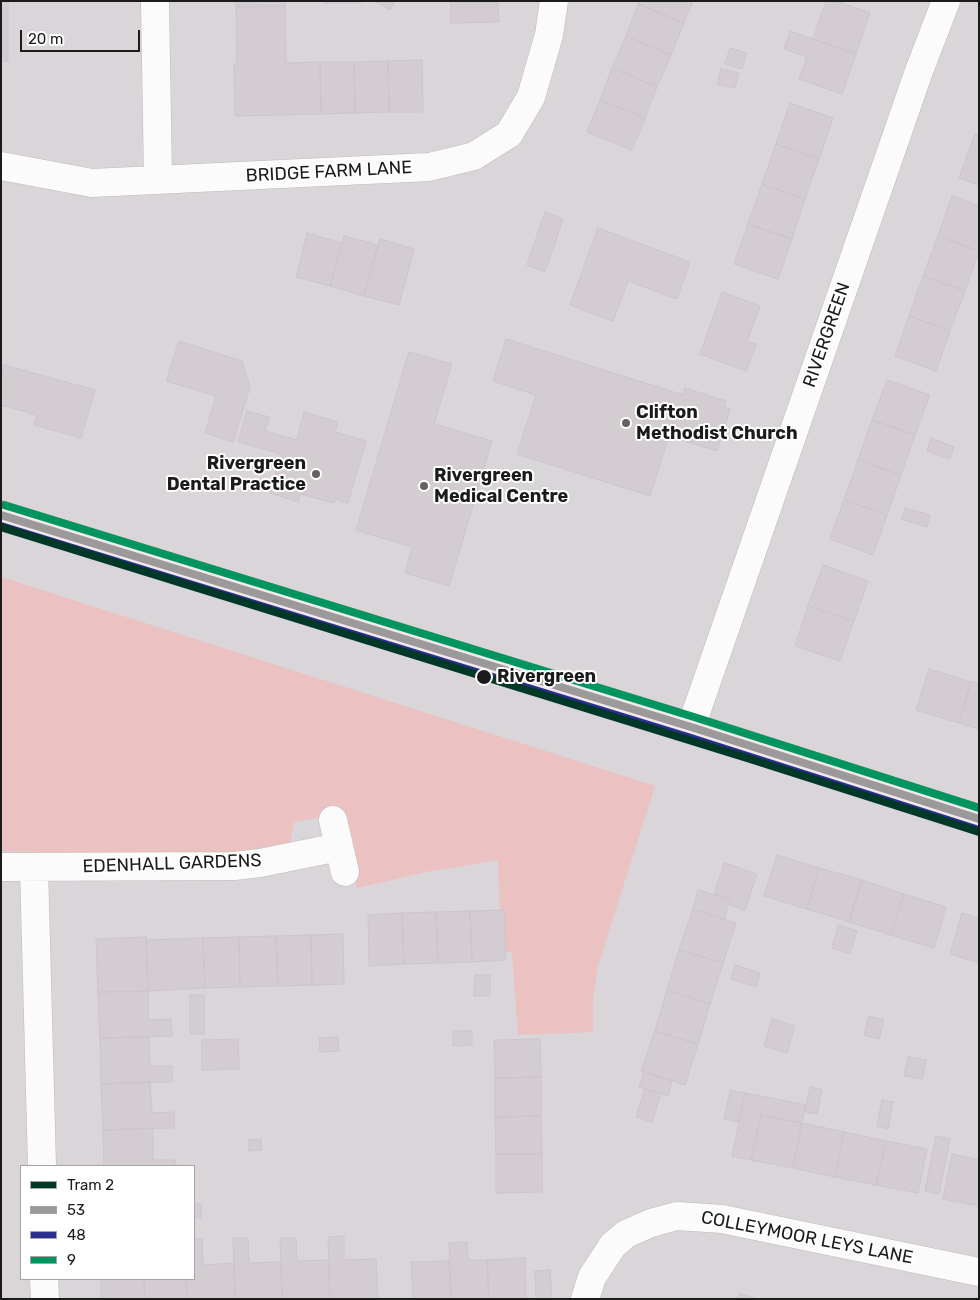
<!DOCTYPE html>
<html>
<head>
<meta charset="utf-8">
<style>
  body { margin:0 }
  #map { position:relative; width:980px; height:1300px; overflow:hidden; background:#eae4e9; font-family:Rubik,sans-serif }
  canvas { display:block }
  .frame { position:absolute; inset:0; border:2px solid #1b1b1b; pointer-events:none }
  .legend { position:absolute; left:20px; top:1165px; width:175px; height:115px; box-sizing:border-box; background:#fff; border:1px solid #a4a4a4; margin:0; padding:6px 9px; list-style:none; font-size:15px; color:#1b1b1b }
  .legend li { display:flex; align-items:center; gap:10px; height:25px }
  .legend b { width:25px; border:1px solid #a4a4a4 }
  .scale { position:absolute; left:20px; top:30px; width:120px; height:22px; box-sizing:border-box; border:2px solid #1b1b1b; border-top:0; padding-left:6px; font-size:15px; line-height:18px; white-space:nowrap; color:#1b1b1b; -webkit-text-stroke:4px #fff; paint-order:stroke }
</style>
</head>
<body>
<div id="map">
<canvas width="980" height="1300"></canvas>
<div class="frame"></div>
<ul class="legend">
<li><b style="height:6px;background:#003828"></b>Tram 2</li>
<li><b style="height:6px;background:#9b9999"></b>53</li>
<li><b style="height:6px;background:#282f8f"></b>48</li>
<li><b style="height:6px;background:#00945e"></b>9</li>
</ul>
<div class="scale">20 m</div>
</div>
<script>
const g = document.querySelector('canvas').getContext('2d');
g.lineJoin = 'round';
function paint(path, color) { g.fillStyle = color; g.fill(path, 'evenodd'); }
const toPath = rows => new Path2D(rows.map(r => 'M' + r).join(''));
function stroke(path, color, width, dash) { g.strokeStyle = color; g.lineWidth = width; g.lineCap = dash ? 'butt' : 'round'; g.setLineDash(dash || []); g.stroke(path); }
function write(font, color, halo, rows, align = 'center') {
  g.font = font + ' Rubik,sans-serif'; g.lineWidth = 4; g.setLineDash([]); g.textBaseline = 'middle'; g.strokeStyle = halo; g.fillStyle = color; for (const [text, x, y, turn = 0] of rows) {
    g.save(); g.translate(x, y); g.rotate((+turn || 0) * Math.PI / 180); g.textAlign = isNaN(turn) ? turn : align; if (halo) g.strokeText(text, 0, 0); g.fillText(text, 0, 0); g.restore();
  }
}
const residential = toPath([
  [1,1,979,1,979,1299,1,1299],
  [21,1166,194,1166,194,1279,21,1279]
]);
const grass = toPath([
  [1,577,655,786,597,969,593,1001,593,1032,518,1035,512,952,501,952,498,860,425,872,357,888,337,814,294,822,290,843,233,853,173,855,1,851]
]);
const parking = toPath([
  [545,212,527,265,493,381,425,353,412,329,407,298,442,215],
  [518,456,646,501,642,513,683,527,672,560,705,571,690,612,488,542]
]);
const building = toPath([
  [1,1,8,1,8,61,1,61,1,1],
  [236,1,285,1,285,6,236,7,236,1],
  [324,1,361,1,361,3,324,3,324,1],
  [375,1,395,1,390,10,375,1],
  [451,1,498,1,499,22,451,23,451,1],
  [639,1,693,1,684,23,638,4,639,1],
  [826,1,836,1,870,13,856,54,813,39,826,1],
  [638,4,684,23,671,55,626,36,638,4],
  [285,6,286,63,320,62,321,114,235,116,234,64,237,64,236,7,285,6],
  [790,31,856,54,842,94,799,79,807,57,784,49,790,31],
  [626,36,671,55,657,87,612,68,626,36],
  [730,48,747,53,742,69,725,64,730,48],
  [422,60,423,112,389,112,388,61,422,60],
  [388,61,389,112,355,113,354,62,388,61],
  [320,62,354,62,355,113,321,114,320,62],
  [612,68,657,87,645,118,600,100,612,68],
  [721,69,739,73,735,88,717,84,721,69],
  [600,100,645,118,632,150,587,132,600,100],
  [790,103,833,118,819,159,776,144,790,103],
  [975,134,979,135,979,185,959,178,975,134],
  [776,144,819,159,805,199,762,184,776,144],
  [762,184,805,199,792,239,748,224,762,184],
  [952,196,979,206,979,251,938,236,952,196],
  [545,212,563,219,545,272,527,265,545,212],
  [748,224,792,239,778,279,734,264,748,224],
  [598,228,690,262,677,299,628,281,613,321,570,305,598,228],
  [307,233,342,243,330,286,296,277,307,233],
  [344,236,378,245,364,296,330,286,344,236],
  [938,236,979,251,965,291,923,276,938,236],
  [380,239,414,249,399,305,364,296,380,239],
  [923,276,965,291,950,331,909,316,923,276],
  [722,292,760,306,747,341,756,344,746,371,700,354,722,292],
  [909,316,950,331,936,371,895,356,909,316],
  [506,339,683,395,685,388,726,401,724,407,730,409,717,451,669,436,650,496,517,454,536,395,493,381,506,339],
  [179,341,242,361,250,387,233,442,205,433,216,396,166,381,179,341],
  [409,352,452,364,434,424,492,441,449,586,405,573,412,547,356,530,409,352],
  [4,365,95,390,81,438,34,425,37,415,1,405,1,376,4,365],
  [887,380,930,395,915,435,872,420,887,380],
  [247,411,269,417,265,431,297,440,304,412,338,422,335,432,366,441,348,503,335,499,334,503,300,494,298,502,270,493,281,454,238,442,247,411],
  [872,420,915,435,901,475,858,460,872,420],
  [931,438,954,447,950,459,927,451,931,438],
  [858,460,901,475,887,515,844,500,858,460],
  [844,500,887,515,873,555,830,539,844,500],
  [905,508,930,515,927,527,901,519,905,508],
  [823,565,868,581,854,621,808,606,823,565],
  [808,606,854,621,840,661,795,646,808,606],
  [929,669,971,682,959,723,916,710,929,669],
  [971,682,979,684,979,729,959,723,971,682],
  [777,855,819,868,807,909,764,896,777,855],
  [724,863,740,868,730,899,714,895,724,863],
  [819,868,862,880,849,922,807,909,819,868],
  [742,869,757,874,745,910,730,905,742,869],
  [862,880,904,894,891,935,849,922,862,880],
  [698,890,730,899,724,919,693,909,698,890],
  [904,894,946,907,934,948,891,935,904,894],
  [693,909,736,923,723,963,679,950,693,909],
  [504,910,506,960,472,962,470,911,504,910],
  [470,911,472,962,438,963,436,912,470,911],
  [436,912,438,963,404,964,402,913,436,912],
  [402,913,404,964,369,966,368,915,402,913],
  [962,913,979,918,979,963,950,954,962,913],
  [838,925,857,931,850,954,832,948,838,925],
  [343,934,344,984,312,985,311,935,343,934],
  [311,935,312,985,278,986,276,936,311,935],
  [276,936,278,986,240,987,239,937,276,936],
  [146,937,148,991,98,992,96,939,146,937],
  [239,937,240,987,205,988,203,938,239,937],
  [203,938,205,988,148,991,146,940,203,938],
  [679,950,723,963,710,1004,667,990,679,950],
  [735,965,760,973,756,987,731,979,735,965],
  [475,975,490,975,490,996,474,996,475,975],
  [667,990,710,1004,698,1044,655,1031,667,990],
  [148,991,148,1020,171,1019,172,1036,100,1038,98,992,148,991],
  [190,995,204,995,204,1034,190,1034,190,995],
  [869,1016,884,1020,879,1039,864,1035,869,1016],
  [772,1019,795,1026,787,1053,764,1046,772,1019],
  [453,1031,472,1031,472,1045,453,1046,453,1031],
  [655,1031,698,1044,685,1085,641,1071,655,1031],
  [149,1037,150,1066,172,1066,172,1082,101,1084,100,1038,149,1037],
  [338,1037,339,1051,320,1052,319,1038,338,1037],
  [238,1039,239,1069,202,1070,202,1040,238,1039],
  [540,1039,541,1077,495,1078,494,1040,540,1039],
  [908,1057,926,1060,922,1079,904,1076,908,1057],
  [644,1072,672,1081,668,1096,639,1087,644,1072],
  [541,1077,541,1116,495,1117,495,1078,541,1077],
  [150,1082,152,1113,174,1112,174,1128,103,1130,101,1084,150,1082],
  [810,1087,822,1090,817,1114,805,1112,810,1087],
  [645,1089,661,1094,652,1122,636,1117,645,1089],
  [730,1090,745,1093,739,1122,724,1119,730,1090],
  [745,1093,806,1105,802,1123,761,1115,751,1160,732,1156,745,1093],
  [882,1100,893,1102,888,1129,877,1126,882,1100],
  [761,1115,802,1123,793,1168,751,1160,761,1115],
  [541,1116,542,1154,496,1154,495,1117,541,1116],
  [802,1123,844,1132,835,1177,793,1168,802,1123],
  [153,1128,153,1160,175,1160,176,1166,104,1166,103,1130,153,1128],
  [844,1132,886,1141,876,1185,835,1177,844,1132],
  [936,1136,950,1139,939,1194,925,1191,936,1136],
  [261,1139,262,1150,249,1151,248,1140,261,1139],
  [886,1141,927,1149,918,1193,876,1185,886,1141],
  [496,1154,542,1154,542,1192,496,1193,496,1154],
  [952,1154,979,1160,979,1206,943,1199,952,1154],
  [194,1204,201,1204,201,1218,194,1218,194,1204],
  [344,1236,344,1260,376,1259,378,1299,330,1299,328,1237,344,1236],
  [233,1238,248,1238,249,1263,281,1262,282,1299,235,1299,233,1238],
  [280,1238,296,1238,297,1261,328,1260,330,1299,282,1299,280,1238],
  [194,1239,202,1239,203,1265,234,1263,235,1299,187,1299,186,1279,194,1279,194,1239],
  [467,1242,468,1260,487,1260,489,1299,451,1299,449,1243,467,1242],
  [525,1258,526,1299,489,1299,487,1260,525,1258],
  [449,1261,451,1299,413,1299,411,1262,449,1261],
  [550,1270,552,1299,536,1299,535,1271,550,1270],
  [101,1279,144,1279,145,1299,101,1299,101,1279],
  [144,1279,186,1279,187,1299,145,1299,144,1279],
  [739,1294,753,1297,753,1299,738,1299,739,1294]
]);
const street = toPath([
  [155,1,158,179],
  [1,166,92,183,429,167,474,156,509,134,531,97,549,35,554,1],
  [691,727,919,71,946,1],
  [333,820,345,872],
  [1,867,234,866,260,863,339,847],
  [34,868,42,1166],
  [44,1279,45,1299],
  [585,1299,592,1277,613,1245,626,1234,651,1223,677,1216,722,1219,979,1272]
]);
const secondary = toPath([
  [1,515,691,727,979,819]
]);
const bus1 = toPath([
  [1,515,691,727,979,819]
]);
const bus2 = toPath([
  [1,526,688,737,976,829]
]);
const bus3 = toPath([
  [4,505,694,717,979,808]
]);
const tram1 = toPath([
  [1,527,750,759,979,832]
]);
const markers = [
  [626,423,5,"#636163"],
  [316,474,5,"#636163"],
  [424,486,5,"#636163"],
  [484,677,8,"#1b1b1b"]
];
const streetNames = [
  ["BRIDGE FARM LANE",329,172,-3],
  ["RIVERGREEN",827,335,-71],
  ["EDENHALL GARDENS",172,864,-2],
  ["COLLEYMOOR LEYS LANE",807,1238,11]
];
const poiNames = [
  ["Clifton",636,413],
  ["Methodist Church",636,434],
  ["Rivergreen",306,464,"right"],
  ["Dental Practice",306,485,"right"],
  ["Rivergreen",434,476],
  ["Medical Centre",434,497]
];
const stopNames = [
  ["Rivergreen",497,677]
];
paint(residential, '#d9d5d8');
paint(grass, '#ebc1c1');
paint(parking, '#d8d6d8');
paint(building, '#d3cdd2');
stroke(building, '#cdc5cd', 1);
stroke(street, '#bdbabc', 29);
stroke(secondary, '#947c85', 29);
stroke(street, '#fcfbfc', 28);
stroke(secondary, '#f2e8ed', 28);
stroke(bus1, '#9b9999', 8);
stroke(bus2, '#282f8f', 8);
stroke(bus3, '#00945e', 8);
stroke(tram1, '#003828', 8);
for (const [x, y, r, color] of markers) { const dot = new Path2D(); dot.arc(x, y, r, 0, 2 * Math.PI); g.fillStyle = color; g.fill(dot); stroke(dot, '#fff', 2); }
write('18px', '#1b1b1b', '#fff', streetNames);
write('bold 18px', '#1b1b1b', '#fff', poiNames, 'left');
write('bold 18px', '#1b1b1b', '#fff', stopNames, 'left');
</script>
</body>
</html>
